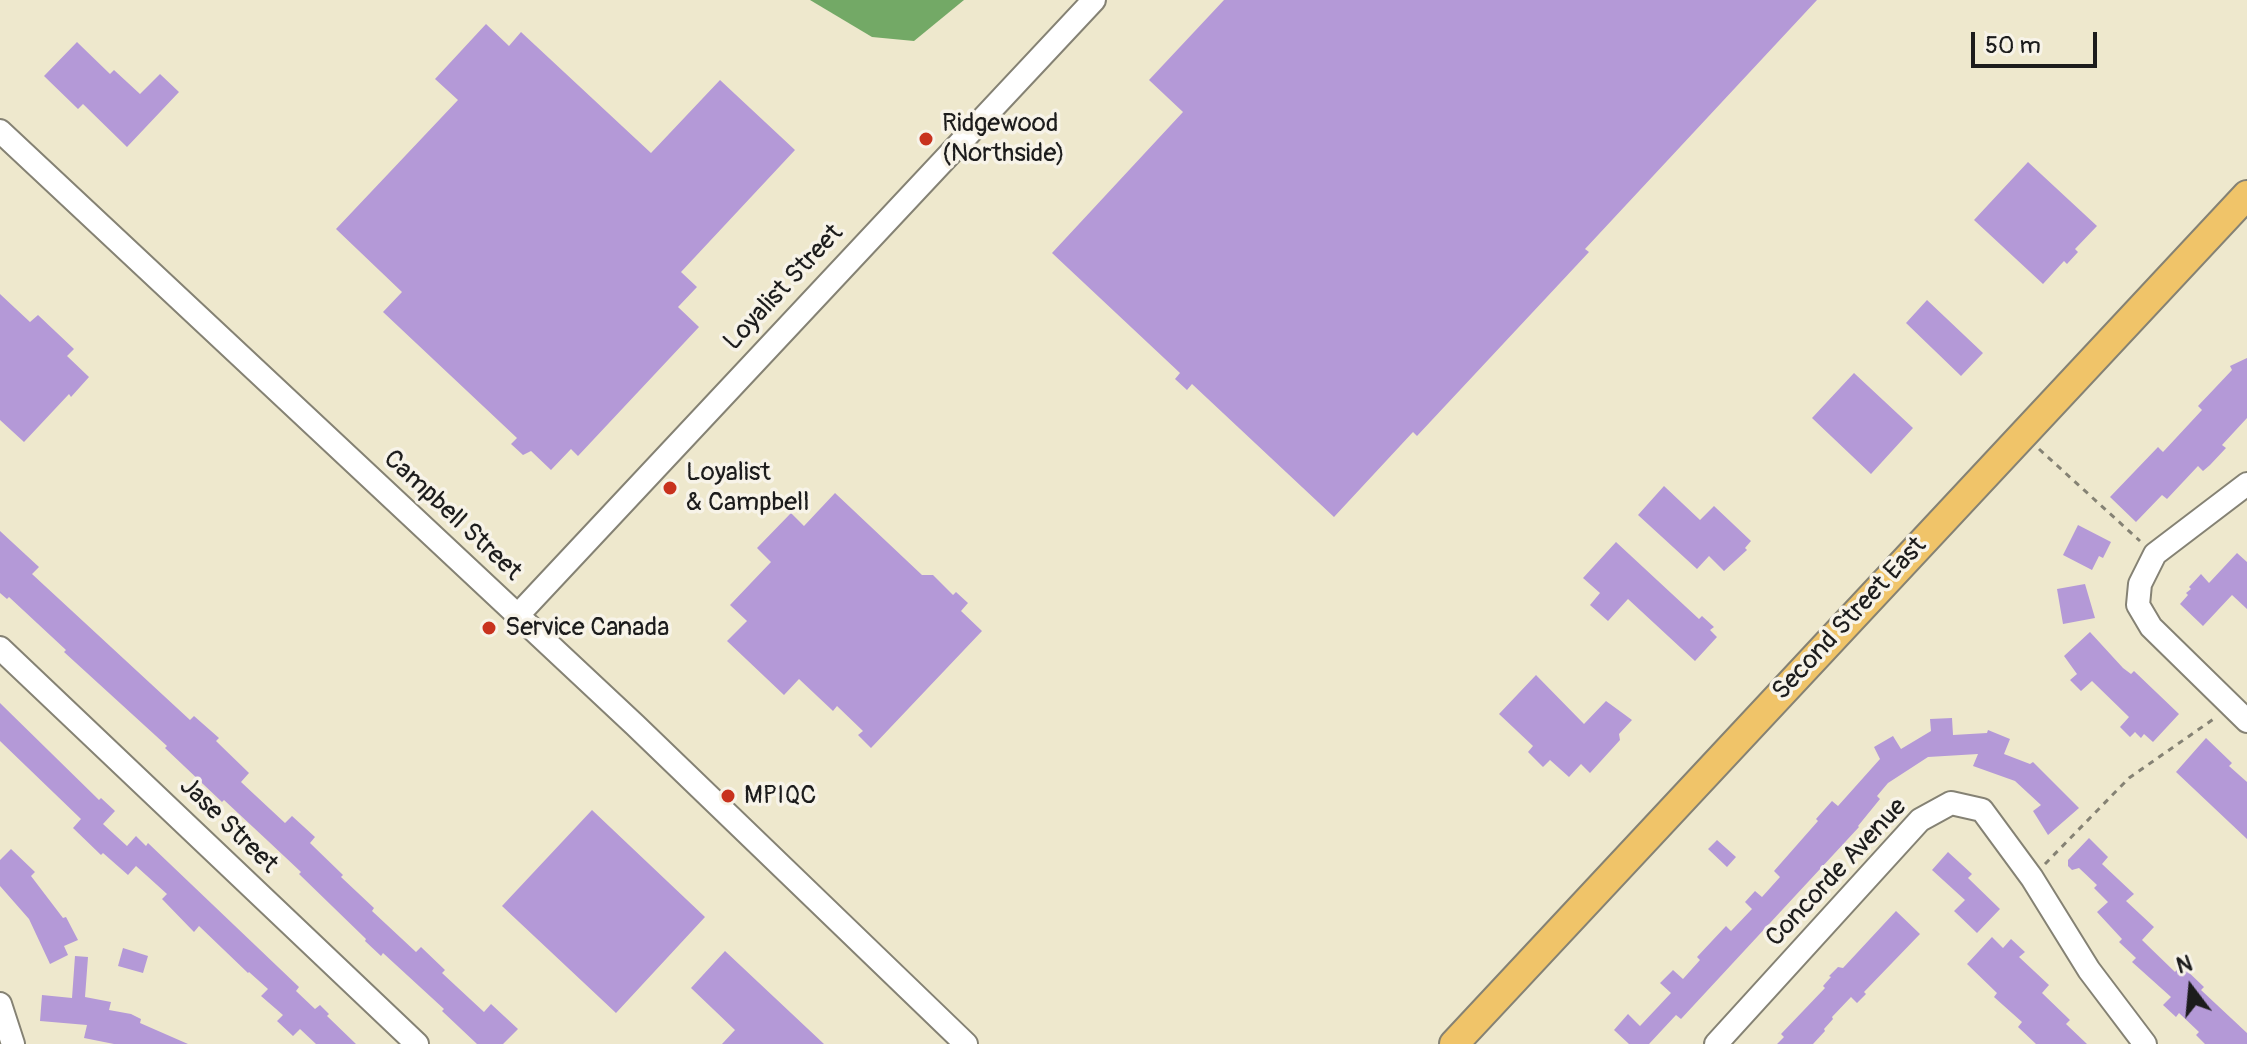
<!DOCTYPE html>
<html>
<head>
<meta charset="utf-8">
<style>
  body { margin:0 }
  #map { position:relative; width:2247px; height:1044px; overflow:hidden; background:#eee8cd; font-family:Pangolin,sans-serif }
  canvas { display:block }
  .north { position:absolute; left:2151px; top:948px; width:80px; height:80px; -webkit-text-stroke:6px #f7f3e8; paint-order:stroke; rotate:344deg; font-size:22px; font-weight:700; line-height:32px; text-align:center; color:#1c1c1c }
  .north::after { content:''; display:block; margin:auto; width:28px; height:36px; background:#1c1c1c; clip-path:polygon(50% 0,100% 100%,50% 72%,0 100%) }
  .scale { position:absolute; left:1971px; top:32px; width:126px; height:36px; box-sizing:border-box; border:4px solid #1c1c1c; border-top:0; padding-left:10px; font-size:24px; line-height:28px; white-space:nowrap; color:#1c1c1c; -webkit-text-stroke:6px #f7f3e8; paint-order:stroke }
</style>
</head>
<body>
<div id="map">
<canvas width="2247" height="1044"></canvas>
<div class="north">N</div>
<div class="scale">50 m</div>
</div>
<script>
const g = document.querySelector('canvas').getContext('2d');
g.lineJoin = 'round';
function paint(path, color) { g.fillStyle = color; g.fill(path, 'evenodd'); }
const toPath = rows => new Path2D(rows.map(r => 'M' + r).join(''));
function stroke(path, color, width, dash) { g.strokeStyle = color; g.lineWidth = width; g.lineCap = dash ? 'butt' : 'round'; g.setLineDash(dash || []); g.stroke(path); }
function write(font, color, halo, rows, align = 'center') {
  g.font = font + ' Pangolin,sans-serif'; g.lineWidth = 7; g.setLineDash([]); g.textBaseline = 'middle'; g.strokeStyle = halo; g.fillStyle = color; for (const [text, x, y, turn = 0] of rows) {
    g.save(); g.translate(x, y); g.rotate((+turn || 0) * Math.PI / 180); g.textAlign = isNaN(turn) ? turn : align; if (halo) g.strokeText(text, 0, 0); g.fillText(text, 0, 0); g.restore();
  }
}
const forest = toPath([
  [810,0,964,0,914,41,872,37]
]);
const building = toPath([
  [1224,0,1817,0,1585,249,1589,252,1417,436,1413,432,1334,517,1192,384,1187,390,1175,379,1180,373,1052,253,1183,112,1149,80],
  [486,24,509,46,521,32,651,153,720,80,795,150,681,272,697,287,678,307,699,327,578,456,571,449,551,470,531,451,523,455,511,444,517,438,383,312,402,292,336,229,458,100,435,79],
  [77,42,110,74,114,70,140,94,160,74,179,92,127,147,83,104,78,109,44,76],
  [2028,162,2097,226,2075,249,2078,252,2067,264,2064,261,2043,284,1974,220],
  [0,294,30,322,38,315,74,349,67,356,89,377,71,397,69,394,24,442,0,420],
  [1927,300,1983,353,1961,376,1906,323],
  [2247,358,2247,418,2222,445,2226,448,2210,465,2203,471,2198,466,2167,499,2162,495,2136,522,2110,497,2158,447,2163,452,2202,410,2198,406,2232,370,2230,366],
  [1854,373,1913,428,1871,474,1812,418],
  [1664,486,1700,520,1714,506,1751,541,1745,548,1747,550,1724,571,1709,556,1697,569,1638,515],
  [835,493,922,575,933,575,953,595,956,592,968,603,961,611,982,631,871,748,858,735,863,731,837,706,833,711,799,679,784,695,727,641,747,621,730,605,771,562,757,548,791,513,804,526],
  [2078,525,2111,542,2103,558,2099,556,2092,570,2063,555],
  [0,531,39,567,32,574,190,720,194,716,219,738,216,741,249,773,241,782,285,823,292,816,315,837,310,843,343,875,341,877,374,908,372,911,416,952,421,947,445,970,442,973,484,1012,491,1004,518,1029,503,1044,477,1044,442,1011,444,1009,383,953,381,956,365,941,366,939,299,874,301,872,268,841,224,800,222,802,165,748,167,746,64,652,66,650,9,597,7,599,0,593],
  [1616,542,1699,619,1702,616,1714,627,1710,630,1717,637,1695,661,1628,599,1608,621,1590,605,1600,593,1583,578],
  [2237,553,2247,562,2247,609,2232,595,2203,626,2180,604,2188,595,2186,593,2191,589,2189,587,2201,574,2209,583],
  [2085,584,2095,618,2063,624,2057,589],
  [2090,632,2123,668,2131,674,2134,671,2179,714,2153,742,2144,734,2141,738,2135,732,2130,737,2120,727,2129,717,2092,681,2081,691,2070,680,2077,674,2064,656],
  [1536,675,1584,724,1606,701,1632,720,1619,734,1620,740,1590,773,1581,764,1569,777,1550,760,1543,767,1528,752,1533,746,1499,714],
  [0,703,99,800,101,798,115,811,103,824,127,846,136,836,146,846,148,843,299,987,296,991,315,1009,320,1005,329,1014,327,1016,356,1044,316,1044,300,1029,293,1036,277,1021,283,1015,261,996,268,989,249,972,248,973,199,926,194,932,162,899,167,894,136,866,128,875,103,853,101,855,73,828,81,819,0,741],
  [1952,718,1953,735,1987,733,1988,730,2010,739,2004,754,2030,764,2033,762,2079,808,2048,835,2033,811,2041,805,2015,781,1973,766,1978,754,1928,757,1888,783,1877,796,1880,799,1858,826,1859,827,1681,1019,1676,1015,1649,1044,1629,1044,1614,1030,1628,1014,1640,1026,1671,993,1660,983,1673,970,1683,979,1700,960,1697,957,1726,926,1731,931,1752,909,1745,902,1755,891,1762,897,1780,877,1774,871,1818,821,1816,819,1832,801,1838,806,1880,759,1874,747,1893,736,1901,749,1931,731,1930,719],
  [2206,738,2232,763,2229,766,2247,782,2247,839,2176,772],
  [592,810,705,917,616,1013,502,906],
  [2089,838,2108,857,2102,864,2134,894,2126,901,2154,927,2142,940,2175,972,2181,965,2204,987,2201,990,2247,1033,2247,1044,2205,1044,2196,1035,2199,1032,2179,1013,2176,1017,2163,1005,2171,997,2132,962,2136,958,2119,942,2122,939,2097,912,2108,902,2094,888,2097,885,2079,868,2072,870,2068,866,2068,860],
  [1717,840,1736,857,1727,867,1708,849],
  [11,849,35,872,31,876,63,918,66,917,78,940,64,946,68,955,50,964,29,919,0,886,0,860],
  [1948,852,1972,874,1968,878,2000,909,1977,933,1954,911,1965,900,1932,870],
  [1896,911,1920,934,1864,992,1866,994,1857,1003,1851,997,1832,1017,1833,1019,1824,1029,1825,1031,1813,1044,1777,1044,1784,1037,1781,1034,1825,988,1823,986,1831,977,1829,976,1838,967,1843,968],
  [1992,937,2003,948,2011,939,2025,952,2019,957,2049,985,2042,993,2070,1020,2066,1024,2087,1044,2036,1044,2018,1027,2022,1022,1994,997,1997,993,1967,964],
  [123,948,148,956,143,973,118,966],
  [725,951,824,1044,722,1044,735,1030,691,988],
  [75,956,88,957,85,997,111,1002,109,1010,131,1014,141,1019,140,1023,188,1044,114,1044,84,1038,87,1025,40,1021,42,995,72,998]
]);
const path = toPath([
  [2039,449,2140,541],
  [2045,864,2129,778,2215,718]
]);
const minor = toPath([
  [0,131,635,725,966,1044],
  [2247,484,2155,554,2140,584,2138,605,2151,627,2247,721],
  [517,616,1094,0],
  [0,648,417,1044],
  [0,1004,13,1044],
  [1716,1044,1920,820,1951,803,1982,810,2032,878,2089,970,2145,1044]
]);
const major = toPath([
  [1454,1044,2247,195]
]);
const markers = [
  [926,139,8,"#c8321e"],
  [670,488,8,"#c8321e"],
  [489,628,8,"#c8321e"],
  [728,796,8,"#c8321e"]
];
const poiNames = [
  ["Ridgewood",942,124],
  ["(Northside)",942,154],
  ["Loyalist",686,473],
  ["& Campbell",686,503],
  ["Service Canada",505,628],
  ["MPIQC",744,796]
];
const streetNames = [
  ["Loyalist Street",784,288,-47],
  ["Campbell Street",452,516,43],
  ["Second Street East",1850,619,-47],
  ["Jase Street",228,826,44],
  ["Concorde Avenue",1837,873,-47]
];
paint(forest, '#73a966');
paint(building, '#b499d7');
stroke(minor, '#858274', 26);
stroke(major, '#858274', 32);
stroke(path, '#858274', 3, [6, 6]);
stroke(minor, '#fff', 22);
stroke(major, '#f0c469', 28);
for (const [x, y, r, color] of markers) { const dot = new Path2D(); dot.arc(x, y, r, 0, 2 * Math.PI); g.fillStyle = color; g.fill(dot); stroke(dot, '#f7f3e8', 3); }
write('26px', '#1c1c1c', '#f7f3e8', poiNames, 'left');
write('26px', '#1c1c1c', '#f7f3e8', streetNames);
</script>
</body>
</html>
